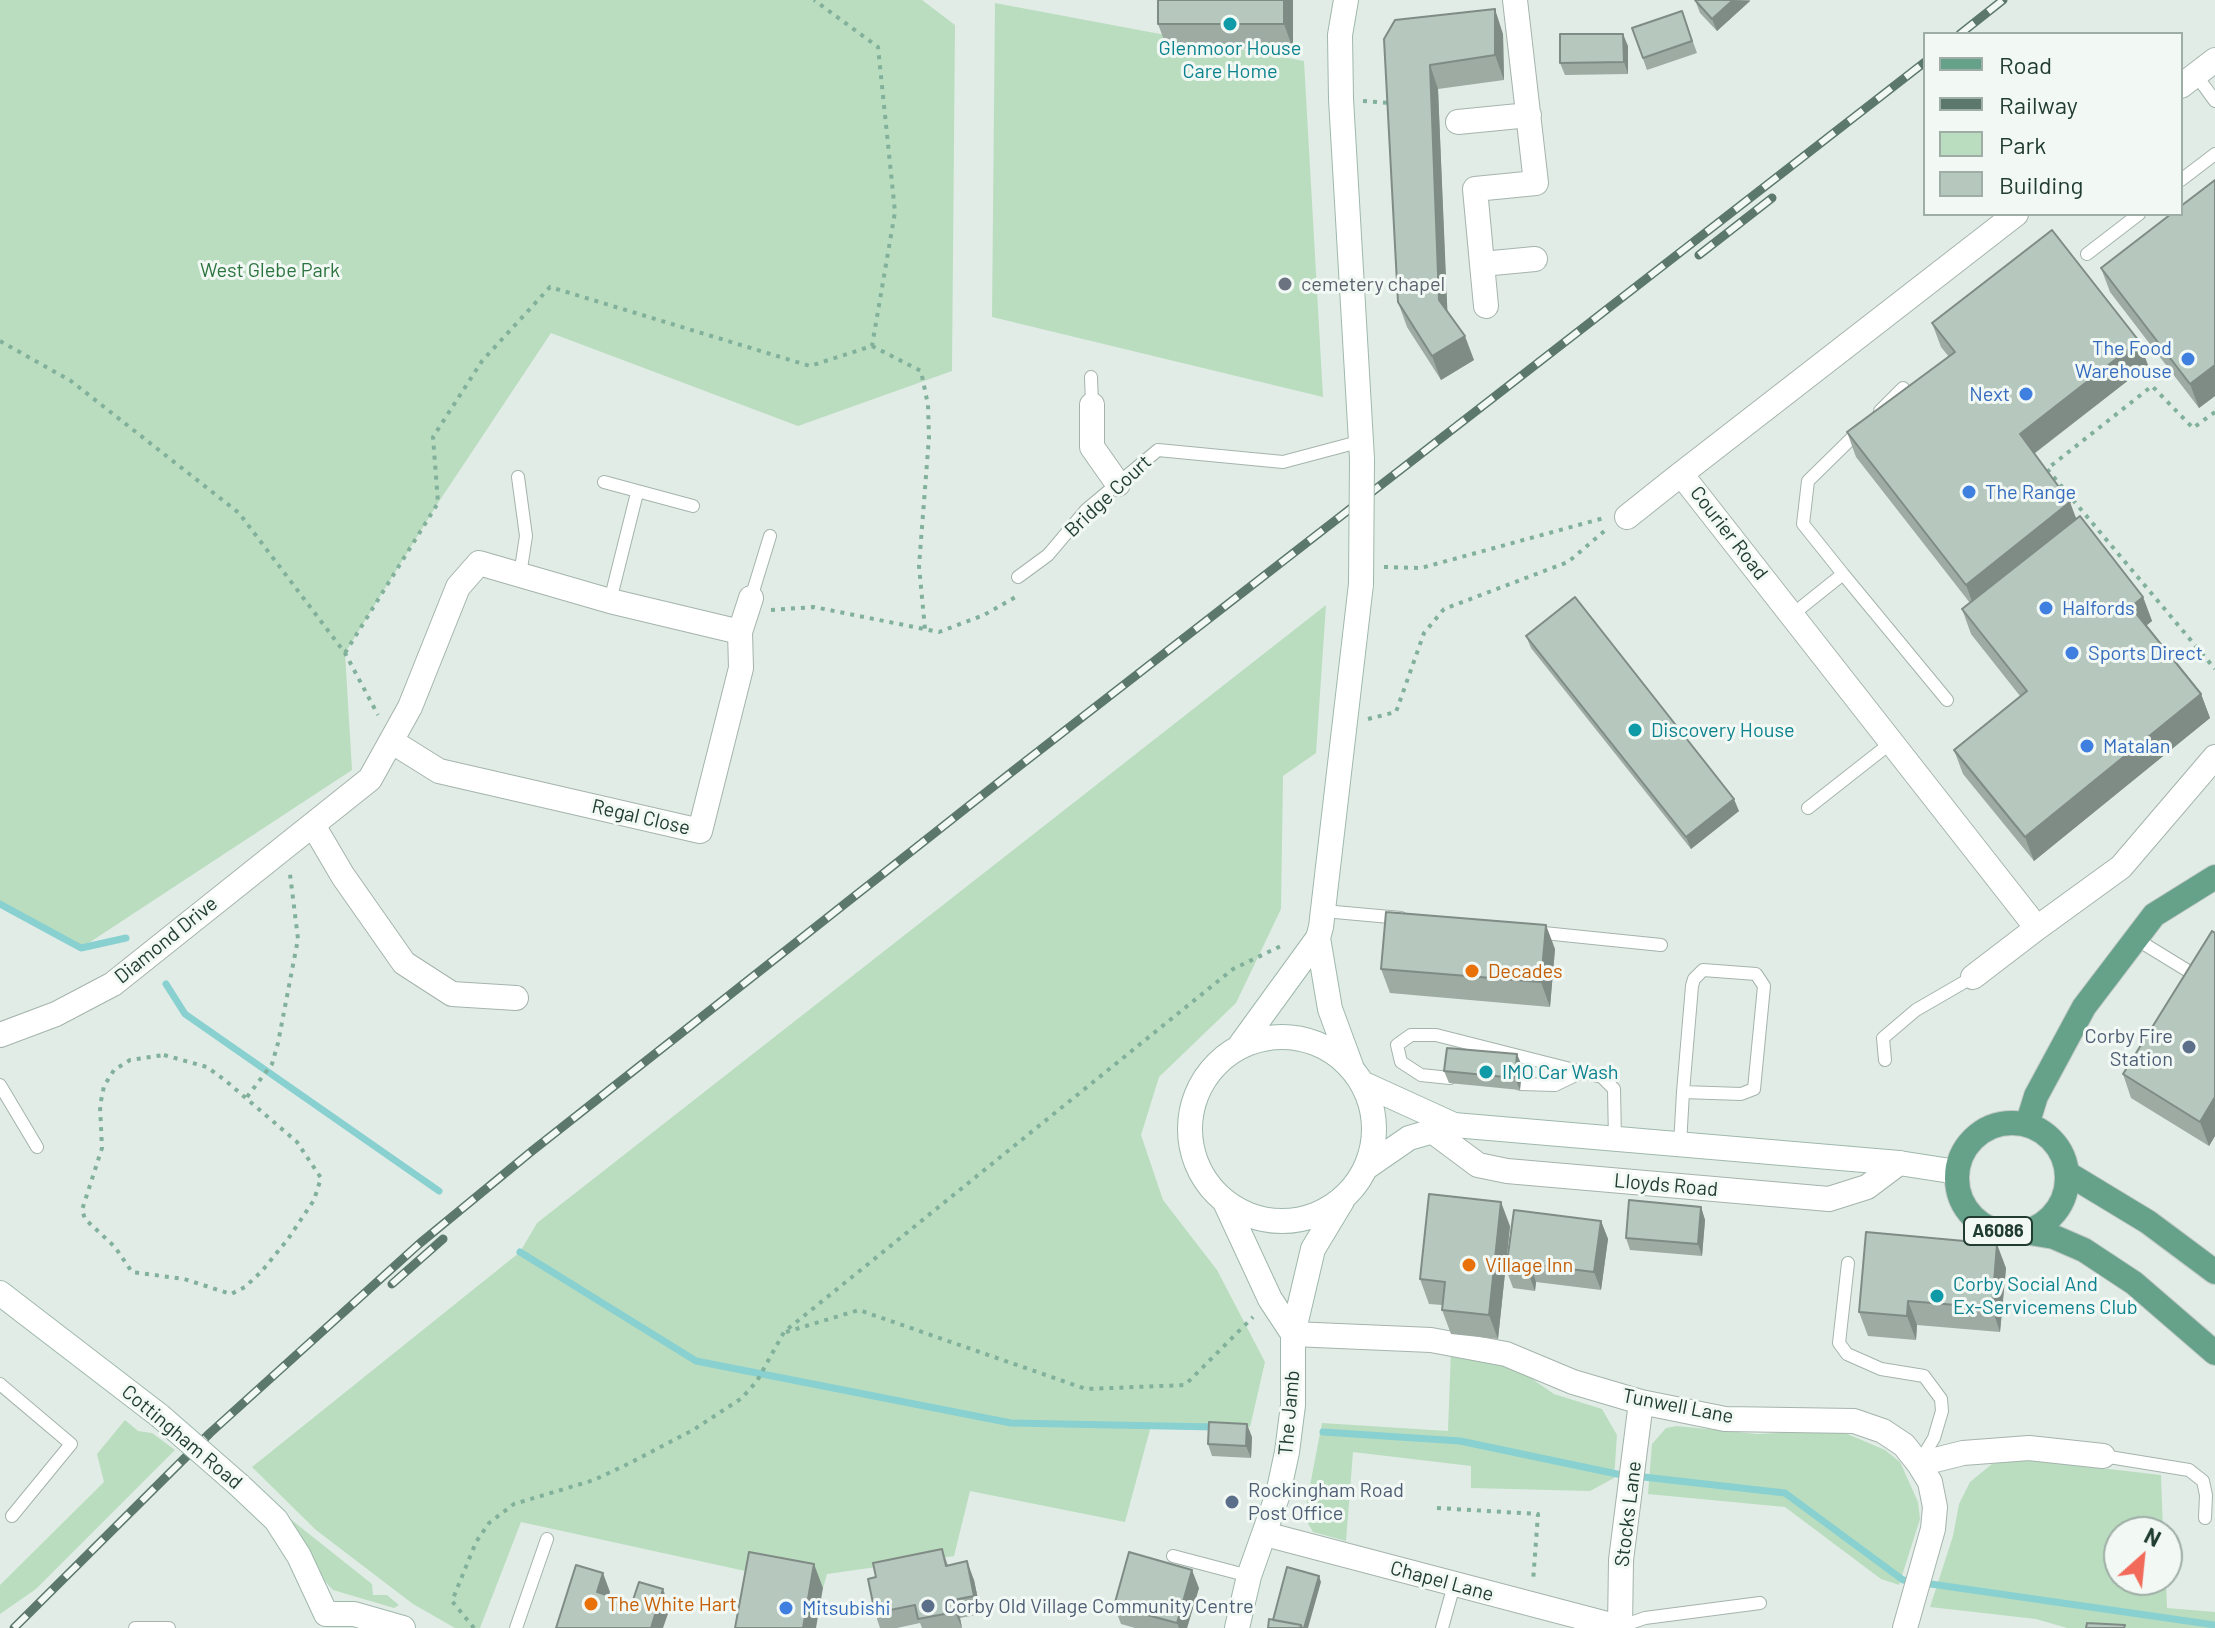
<!DOCTYPE html>
<html>
<head>
<meta charset="utf-8">
<style>
  body { margin:0 }
  #map { position:relative; width:2215px; height:1628px; overflow:hidden; background:#e1ece6; font-family:Barlow,sans-serif }
  canvas { display:block }
  .legend { position:absolute; left:1923px; top:32px; width:260px; height:184px; box-sizing:border-box; background:#f2f8f4; border:2px solid #9eada6; margin:0; padding:10px 14px; list-style:none; font-size:24px; color:#213d32 }
  .legend li { display:flex; align-items:center; gap:16px; height:40px }
  .legend b { width:40px; border:2px solid #9eada6 }
  .north { position:absolute; left:2103px; top:1516px; width:80px; height:80px; box-sizing:border-box; background:#f2f8f4; border:2px solid #9eada6; border-radius:50%; rotate:27deg; font-size:22px; font-weight:700; line-height:32px; text-align:center; color:#213d32 }
  .north::after { content:''; display:block; margin:auto; width:28px; height:36px; background:#f26a59; clip-path:polygon(50% 0,100% 100%,50% 72%,0 100%) }
</style>
</head>
<body>
<div id="map">
<canvas width="2215" height="1628"></canvas>
<ul class="legend">
<li><b style="height:10px;background:#66a18a"></b>Road</li>
<li><b style="height:10px;background:#5c786d"></b>Railway</li>
<li><b style="height:22px;background:#baddbf"></b>Park</li>
<li><b style="height:22px;background:#b6c7be"></b>Building</li>
</ul>
<div class="north">N</div>
</div>
<script>
const g = document.querySelector('canvas').getContext('2d');
g.lineJoin = 'round';
function paint(path, color) {
  g.fillStyle = color;
  g.fill(path, 'evenodd');
}
function toPath(rows) {
  const path = new Path2D();
  for (const r of rows) {
    if (r.length === 3) {
      path.moveTo(r[0] + r[2], r[1]);
      path.arc(r[0], r[1], r[2], 0, 2 * Math.PI);
      continue;
    }
    path.moveTo(r[0], r[1]);
    for (let i = 2; i < r.length; i += 2) path.lineTo(r[i], r[i + 1]);
  }
  return path;
}
function strokePath(path, color, width, dash) {
  g.strokeStyle = color;
  g.lineWidth = width;
  g.lineCap = dash ? 'butt' : 'round';
  g.setLineDash(dash || []);
  g.stroke(path);
}
function label(font, color, halo, rows, align = 'center') {
  g.font = font + ' Barlow,sans-serif';
  g.lineWidth = 6;
  g.setLineDash([]);
  g.textBaseline = 'middle';
  g.strokeStyle = halo;
  g.fillStyle = color;
  for (const [text, x, y, turn = 0] of rows) {
    g.save();
    g.translate(x, y);
    g.rotate((+turn || 0) * Math.PI / 180);
    g.textAlign = isNaN(turn) ? turn : align;
    if (halo) g.strokeText(text, 0, 0);
    g.fillText(text, 0, 0);
    g.restore();
  }
}
paint(toPath([
  [0,0,922,0,955,25,952,371,798,426,551,333,438,503,345,653,352,770,81,948,0,904],
  [995,3,1304,61,1323,397,992,317],
  [1326,605,1316,753,1283,776,1281,909,1236,1003,1159,1077,1141,1135,1163,1200,1217,1270,1265,1362,1250,1427,1151,1426,1125,1522,970,1491,954,1556,827,1574,823,1588,521,1522,480,1628,455,1628,413,1604,316,1530,252,1467,520,1252,537,1223],
  [1451,1349,1503,1359,1554,1394,1602,1409,1617,1435,1614,1478,1590,1491,1471,1488,1471,1466,1353,1452,1346,1541,1313,1532,1304,1517,1322,1423,1448,1431],
  [125,1420,138,1431,152,1433,175,1450,36,1589,0,1614,0,1585,104,1482,97,1454],
  [1677,1426,1757,1434,1838,1430,1885,1450,1900,1462,1918,1502,1920,1519,1899,1585,1881,1579,1785,1507,1648,1494,1652,1444,1666,1428],
  [2022,1459,2161,1475,2163,1532,2119,1532,2119,1580,2166,1580,2167,1608,2215,1612,2215,1628,2067,1628,2036,1619,1930,1607,1953,1536,1959,1504,1970,1482,1992,1464],
  [289,1518,372,1584,373,1595,387,1595,399,1605,394,1608,333,1590,323,1579]
]), '#baddbf');
strokePath(toPath([
  [0,904,81,948,126,938],
  [166,984,185,1014,439,1191],
  [520,1252,696,1361,1011,1423,1216,1427],
  [1323,1432,1460,1441,1617,1474,1785,1493,1903,1580,2215,1625]
]), '#89d0d1', 7);
const lane = toPath([
  [2196,75,2215,101],
  [2181,180,2215,154],
  [2087,254,2139,214],
  [1091,377,1092,405],
  [1880,411,1903,388],
  [518,477,526,536,520,575],
  [604,482,693,506],
  [1843,574,1803,524,1808,481,1861,429],
  [1018,577,1048,555,1086,510,1158,450,1283,462,1362,441],
  [751,598,770,536],
  [610,601,637,493],
  [1793,614,1843,574,1947,700],
  [1808,808,1892,742],
  [1324,911,1401,918],
  [1534,932,1661,945],
  [2136,939,2198,977],
  [1885,1060,1883,1038,1916,1010,1973,977],
  [1450,1078,1421,1075,1401,1062,1397,1045,1411,1035,1436,1035,1602,1077,1614,1089,1615,1140],
  [1520,1084,1555,1085,1584,1071],
  [0,1085,37,1147],
  [1680,1145,1683,1092,1692,986,1694,979,1703,970,1756,974,1764,986,1754,1089,1741,1094,1683,1092],
  [1848,1263,1839,1343,1847,1354,1881,1369,1924,1376,1941,1399,1942,1411,1934,1438,1919,1463],
  [0,1384,71,1444,12,1516],
  [2103,1456,2189,1470,2203,1481,2206,1495,2205,1518],
  [1173,1556,1249,1576],
  [1619,1627,1645,1618,1760,1603],
  [135,1628,169,1628],
  [516,1628,547,1539],
  [1442,1628,1454,1585]
]);
const street = toPath([
  [1515,0,1536,183,1475,189,1482,264,1535,259],
  [2181,86,2215,60],
  [1458,122,1529,115],
  [2016,214,1681,474,2037,928,2121,867,2215,757],
  [1482,264,1486,306],
  [1092,405,1092,447,1118,484],
  [1627,517,1681,474],
  [391,741,439,771,700,831,741,668,740,632,751,598],
  [313,825,343,876,404,963,452,994,516,998],
  [1973,977,2037,928],
  [0,1035,56,1014,113,984,370,779,410,707,458,587,479,563,610,601,740,632],
  [1435,1133,1478,1165,1507,1171,1829,1199,1867,1187,1899,1163],
  [1293,1334,1431,1340,1506,1354,1573,1382,1641,1402,1725,1419,1854,1421,1883,1431,1904,1445,1919,1464,1963,1453,2029,1448,2103,1456],
  [1265,1534,1619,1627],
  [1620,1628,1621,1560,1641,1402],
  [1905,1628,1933,1529,1935,1507,1930,1482,1919,1464]
]);
const secondary = toPath([
  [1346,0,1340,35,1341,99,1362,459],
  [1318,938,1330,1009,1351,1066],
  [1282,1129,92],
  [1241,1044,1318,938,1321,927,1361,584],
  [1364,1084,1454,1125,1899,1163,1957,1172],
  [1367,1167,1409,1138,1454,1125],
  [1225,1202,1270,1299,1293,1334],
  [0,1293,160,1416],
  [239,1485,276,1520,299,1556,326,1614],
  [326,1614,354,1614,403,1628],
  [1237,1628,1249,1576,1278,1494,1287,1452,1293,1405,1293,1334,1313,1249,1342,1201]
]);
const primary = toPath([
  [2012,1178,55],
  [2027,1125,2036,1096,2084,1007,2154,915,2215,877],
  [2067,1173,2148,1222,2215,1272],
  [2024,1232,2054,1237,2084,1250,2134,1283,2215,1353]
]);
strokePath(lane, '#a4b4ac', 14);
strokePath(street, '#a4b4ac', 26);
strokePath(secondary, '#9fb8ac', 26);
strokePath(primary, '#c1c9c6', 26);
strokePath(toPath([
  [1363,101,1390,103],
  [0,341,71,381,239,513,345,653,378,715],
  [872,346,921,371,928,405,929,437,919,566,925,629],
  [2215,412,2193,428,2152,386,2047,469,2215,669],
  [1384,567,1421,568,1604,518],
  [771,610,814,607,939,632,984,615,1019,595],
  [345,653,438,503,433,437,482,361,550,287,810,366,872,346,895,212,878,47,814,0],
  [1368,719,1396,712,1424,633,1444,609,1568,562,1608,528],
  [164,1055,207,1067,226,1081,297,1142,321,1178,314,1200,288,1239,262,1271,245,1287,231,1294,184,1279,132,1272,115,1247,85,1219,82,1210,102,1148,100,1106,104,1086,114,1070,130,1060,164,1055],
  [247,1097,272,1064,278,1043,298,939,290,874],
  [786,1332,859,1310,1086,1389,1185,1385,1253,1317],
  [1437,1508,1538,1514,1533,1582],
  [474,1628,452,1601,476,1542,489,1523,514,1504,594,1480,628,1464,693,1430,742,1398,757,1381,784,1332,1233,969,1283,945]
]), '#81b09b', 4, [4, 6]);
strokePath(lane, '#fff', 12);
strokePath(street, '#fff', 24);
strokePath(secondary, '#fff', 24);
strokePath(primary, '#66a18a', 24);
const rail = toPath([
  [1960,34,2003,0],
  [1699,255,1772,198],
  [392,1284,443,1239],
  [14,1628,210,1433,419,1244,532,1151,1013,771,1925,62]
]);
strokePath(rail, '#5c786d', 9);
strokePath(rail, '#f2f8f4', 6, [18]);
const secondaryBridge = toPath([
  [1361,584,1362,459],
  [160,1416,239,1485]
]);
strokePath(secondaryBridge, '#9fb8ac', 26, []);
strokePath(secondaryBridge, '#fff', 24);
paint(toPath([
  [1158,0,1293,0,1293,49,1167,48,1158,24],
  [1695,0,1750,0,1750,1,1717,31,1700,13],
  [1682,11,1697,53,1647,70,1632,28],
  [1503,34,1504,80,1438,89,1447,312,1474,360,1441,380,1407,327,1398,302,1384,39],
  [1628,46,1628,74,1565,75,1560,63],
  [2215,180,2215,396,2199,408,2110,292,2101,268],
  [1932,323,2148,365,2034,454,2077,519,2143,597,2152,621,2146,626,2201,694,2210,718,2034,861,1963,774,1954,750,2020,696,1971,634,1962,609,1970,603,1856,457,1847,432,1949,357,1941,347],
  [1526,636,1739,811,1691,849,1531,648],
  [2215,933,2215,1136,2209,1146,2131,1098,2123,1074],
  [1555,949,1550,1007,1390,993,1381,969],
  [1522,1066,1520,1090,1449,1083,1444,1071],
  [1701,1207,1705,1220,1702,1256,1630,1250,1626,1238],
  [1601,1221,1608,1239,1601,1290,1536,1282,1535,1291,1513,1288,1506,1269],
  [1510,1226,1498,1339,1451,1334,1442,1310,1442,1305,1429,1304,1420,1279],
  [2006,1268,2000,1332,1917,1325,1916,1340,1868,1336,1859,1312],
  [1252,1437,1251,1458,1212,1456,1208,1444],
  [942,1549,948,1565,974,1580,981,1614,960,1618,962,1628,922,1628,920,1623,897,1628,880,1628,875,1613,876,1577],
  [1199,1588,1187,1628,1135,1628,1121,1624,1114,1606]
]), '#9daba3');
paint(toPath([
  [1284,0,1293,0,1293,49,1284,24],
  [1733,0,1750,1,1717,31,1712,19],
  [1495,9,1503,34,1504,80,1495,55],
  [1623,34,1628,46,1628,74,1624,62],
  [1430,65,1438,89,1448,325,1439,300],
  [1465,336,1474,360,1441,380,1432,356],
  [2139,341,2148,365,2028,458,2020,434],
  [2215,365,2215,396,2199,408,2190,384],
  [2070,502,2079,526,1975,609,1966,585],
  [2143,597,2152,621,2139,631,2131,607],
  [2201,694,2210,718,2034,861,2025,837],
  [1734,799,1739,811,1691,849,1686,837],
  [1546,925,1555,949,1550,1007,1541,982],
  [1517,1054,1522,1066,1520,1090,1515,1078],
  [2215,1097,2215,1136,2209,1146,2200,1122],
  [1501,1202,1510,1226,1498,1339,1489,1315],
  [1701,1207,1705,1220,1702,1256,1698,1244],
  [1601,1221,1608,1239,1601,1290,1594,1272],
  [1997,1244,2006,1268,2000,1332,1992,1308],
  [1530,1264,1536,1282,1535,1291,1528,1272],
  [1908,1301,1917,1325,1916,1340,1907,1316],
  [1247,1424,1252,1437,1251,1458,1246,1446],
  [967,1561,974,1580,981,1614,974,1596],
  [814,1564,823,1588,816,1628,803,1628],
  [1192,1570,1199,1588,1187,1628,1179,1628,1177,1623],
  [603,1573,610,1592,604,1610,597,1592],
  [1319,1576,1321,1582,1308,1628,1304,1628],
  [663,1589,670,1608,663,1628,651,1628],
  [953,1600,960,1618,962,1628,955,1612]
]), '#7f8b85');
const building = toPath([
  [1158,0,1284,0,1284,24,1158,24,1158,0],
  [1695,0,1733,0,1712,19,1695,0],
  [1495,9,1495,55,1430,65,1439,300,1465,336,1432,356,1398,302,1384,39,1395,20,1495,9],
  [1682,11,1692,41,1643,58,1632,28,1682,11],
  [1560,34,1623,34,1624,62,1560,63,1560,34],
  [2215,180,2215,365,2190,384,2101,268,2171,214,2181,214,2181,206,2215,180],
  [2052,230,2139,341,2020,434,2070,502,1966,585,1847,432,1955,352,1932,323,2052,230],
  [2080,516,2143,597,2131,607,2201,694,2025,837,1954,750,2027,691,1962,609,2080,516],
  [1575,597,1734,799,1686,837,1526,636,1575,597],
  [1386,912,1546,925,1541,982,1381,969,1386,912],
  [2212,931,2215,933,2215,1097,2200,1122,2123,1074,2212,931],
  [1447,1048,1517,1054,1515,1078,1444,1071,1447,1048],
  [1429,1194,1501,1202,1489,1315,1442,1310,1445,1282,1420,1279,1429,1194],
  [1629,1200,1701,1207,1698,1244,1626,1238,1629,1200],
  [1514,1210,1601,1221,1594,1272,1530,1264,1528,1272,1506,1269,1514,1210],
  [1866,1232,1997,1244,1992,1308,1908,1301,1907,1316,1859,1312,1866,1232],
  [1209,1422,1247,1424,1246,1446,1208,1444,1209,1422],
  [942,1549,946,1566,967,1561,974,1596,953,1600,955,1612,918,1619,915,1605,875,1613,868,1579,876,1577,873,1563,942,1549],
  [749,1552,814,1564,803,1628,735,1628,749,1552],
  [1129,1552,1192,1570,1177,1623,1114,1606,1129,1552],
  [576,1565,603,1573,597,1592,632,1603,639,1582,663,1589,651,1628,556,1628,576,1565],
  [1287,1567,1319,1576,1304,1628,1302,1628,1301,1625,1273,1620,1287,1567],
  [1269,1619,1301,1625,1300,1628,1268,1628,1269,1619],
  [2087,1623,2125,1625,2124,1628,2086,1628,2087,1623]
]);
paint(building, '#b6c7be');
strokePath(building, '#7f8b85', 2);
for (const [x, y, r, color] of [
  [1230,24,8,"#0f9aa8"],
  [1285,284,8,"#6b7280"],
  [2188,359,8,"#3f7fe0"],
  [2026,394,8,"#3f7fe0"],
  [1969,492,8,"#3f7fe0"],
  [2046,608,8,"#3f7fe0"],
  [2072,653,8,"#3f7fe0"],
  [1635,730,8,"#0f9aa8"],
  [2087,746,8,"#3f7fe0"],
  [1472,971,8,"#e8710a"],
  [2189,1047,8,"#5c6f8a"],
  [1486,1072,8,"#0f9aa8"],
  [1469,1265,8,"#e8710a"],
  [1937,1296,8,"#0f9aa8"],
  [1232,1502,8,"#5c6f8a"],
  [591,1604,8,"#e8710a"],
  [928,1606,8,"#5c6f8a"],
  [786,1608,8,"#3f7fe0"]
]) {
  const dot = new Path2D();
  dot.arc(x, y, r, 0, 2 * Math.PI);
  g.fillStyle = color;
  g.fill(dot);
  strokePath(dot, '#f2f8f4', 3);
}
for (const [x, y, w] of [
  [1998,1231,68]
]) {
  const box = new Path2D();
  box.roundRect(x - w / 2, y - 14, w, 28, 6);
  g.fillStyle = '#f2f8f4';
  g.fill(box);
  strokePath(box, '#213d32', 2);
}
label('bold 18px', '#213d32', null, [
  ["A6086",1998,1231]
]);
label('20px', '#0d838f', '#f2f8f4', [
  ["Glenmoor House",1230,48,"center"],
  ["Care Home",1230,71,"center"],
  ["Discovery House",1651,730],
  ["IMO Car Wash",1502,1072],
  ["Corby Social And",1953,1284],
  ["Ex-Servicemens Club",1953,1307]
], 'left');
label('20px', '#2b743e', '#f2f8f4', [
  ["West Glebe Park",270,270]
]);
label('20px', '#5b616d', '#f2f8f4', [
  ["cemetery chapel",1301,284]
], 'left');
label('20px', '#366cbe', '#f2f8f4', [
  ["The Food",2172,348,"right"],
  ["Warehouse",2172,371,"right"],
  ["Next",2010,394,"right"],
  ["The Range",1985,492],
  ["Halfords",2062,608],
  ["Sports Direct",2088,653],
  ["Matalan",2103,746],
  ["Mitsubishi",802,1608]
], 'left');
label('20px', '#213d32', '#f2f8f4', [
  ["Bridge Court",1108,496,-43],
  ["Courier Road",1729,533,52],
  ["Regal Close",641,817,13],
  ["Diamond Drive",166,940,-39],
  ["Lloyds Road",1666,1185,5],
  ["Tunwell Lane",1678,1406,11],
  ["The Jamb",1289,1413,-85],
  ["Cottingham Road",182,1437,40],
  ["Stocks Lane",1628,1514,-83],
  ["Chapel Lane",1442,1581,15]
]);
label('20px', '#c56008', '#f2f8f4', [
  ["Decades",1488,971],
  ["Village Inn",1485,1265],
  ["The White Hart",607,1604]
], 'left');
label('20px', '#4e5e75', '#f2f8f4', [
  ["Corby Fire",2173,1036,"right"],
  ["Station",2173,1059,"right"],
  ["Rockingham Road",1248,1490],
  ["Post Office",1248,1513],
  ["Corby Old Village Community Centre",944,1606]
], 'left');
</script>
</body>
</html>
